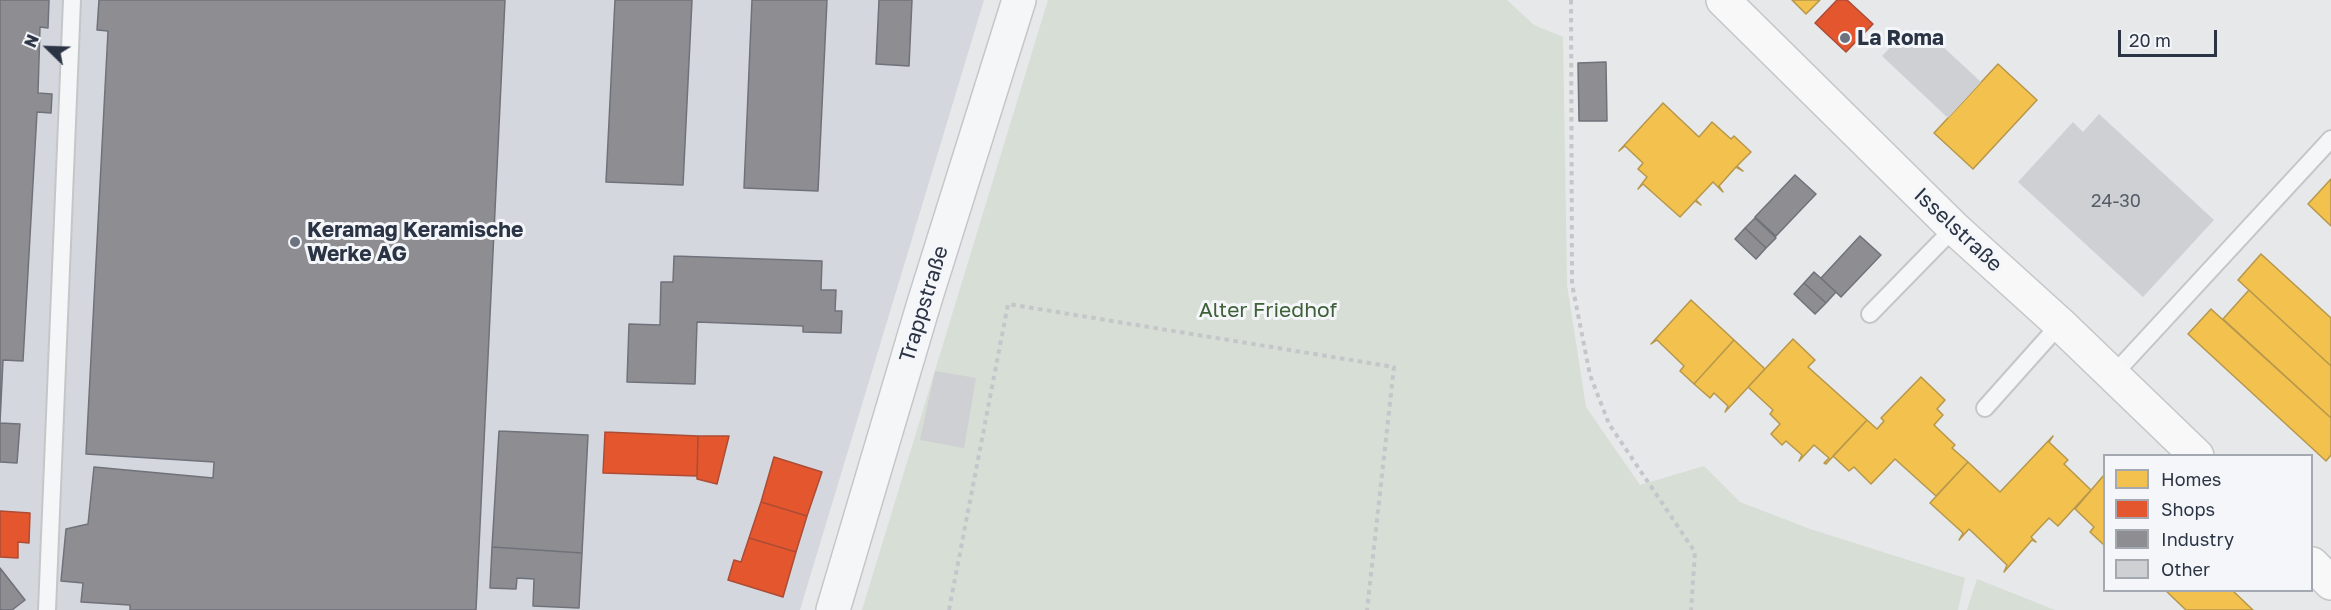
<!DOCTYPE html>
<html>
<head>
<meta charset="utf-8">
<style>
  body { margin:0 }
  #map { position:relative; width:2331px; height:610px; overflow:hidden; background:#e6e8ea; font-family:"Golos Text",sans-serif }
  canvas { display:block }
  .legend { position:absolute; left:2103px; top:454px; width:210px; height:138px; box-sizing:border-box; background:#f4f6f9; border:2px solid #a4a8b1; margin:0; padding:8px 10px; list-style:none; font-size:18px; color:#2b3445 }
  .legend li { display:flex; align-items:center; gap:12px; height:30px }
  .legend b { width:30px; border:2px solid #a4a8b1 }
  .north { position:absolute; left:18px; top:18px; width:60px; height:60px; -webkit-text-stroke:4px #f4f6f9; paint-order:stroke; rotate:293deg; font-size:16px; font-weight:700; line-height:24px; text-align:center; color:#2b3445 }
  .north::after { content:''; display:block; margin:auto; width:21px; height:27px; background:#2b3445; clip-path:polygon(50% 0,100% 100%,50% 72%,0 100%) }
  .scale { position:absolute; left:2118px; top:30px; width:99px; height:27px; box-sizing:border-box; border:3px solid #2b3445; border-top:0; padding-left:8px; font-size:18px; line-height:21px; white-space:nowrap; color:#2b3445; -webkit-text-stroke:4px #f4f6f9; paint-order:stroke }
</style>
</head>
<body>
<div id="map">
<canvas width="2331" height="610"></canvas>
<ul class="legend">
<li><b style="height:16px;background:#f2c14e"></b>Homes</li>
<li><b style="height:16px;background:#e4572e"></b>Shops</li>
<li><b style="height:16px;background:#8d8d92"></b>Industry</li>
<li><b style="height:16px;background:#ced0d3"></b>Other</li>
</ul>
<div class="north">N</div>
<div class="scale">20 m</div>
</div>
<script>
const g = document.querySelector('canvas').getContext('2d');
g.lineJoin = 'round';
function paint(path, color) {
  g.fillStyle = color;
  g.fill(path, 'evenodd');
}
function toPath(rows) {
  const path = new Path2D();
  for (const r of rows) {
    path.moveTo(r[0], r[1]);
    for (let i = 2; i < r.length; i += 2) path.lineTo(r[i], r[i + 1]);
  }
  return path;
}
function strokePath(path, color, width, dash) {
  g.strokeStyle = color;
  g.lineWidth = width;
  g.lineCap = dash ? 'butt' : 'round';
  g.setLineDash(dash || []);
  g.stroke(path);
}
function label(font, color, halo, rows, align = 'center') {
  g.font = font + ' "Golos Text",sans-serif';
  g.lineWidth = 6;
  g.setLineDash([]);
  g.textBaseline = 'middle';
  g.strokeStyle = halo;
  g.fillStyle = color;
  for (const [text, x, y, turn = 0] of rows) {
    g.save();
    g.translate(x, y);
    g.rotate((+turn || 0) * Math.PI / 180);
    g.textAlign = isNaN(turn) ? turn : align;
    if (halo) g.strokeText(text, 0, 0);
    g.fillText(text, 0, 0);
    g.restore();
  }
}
paint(toPath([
  [0,0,984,0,800,610,0,610]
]), '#d4d7dd');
paint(toPath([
  [1048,0,1507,0,1534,25,1563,37,1567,285,1586,407,1640,485,1704,466,1740,502,1810,529,1965,578,1958,610,862,610],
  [1977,579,2055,610,1967,610]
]), '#d6ded6');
const homes = toPath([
  [1792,0,1820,0,1806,14,1792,0],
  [1998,64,2037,100,1973,169,1934,133,1998,64],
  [1663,103,1699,137,1712,122,1731,139,1734,136,1751,152,1737,166,1743,171,1736,167,1719,186,1723,192,1713,182,1696,200,1701,205,1695,201,1680,217,1643,184,1638,189,1647,177,1638,169,1643,163,1625,146,1619,151,1663,103],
  [2331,179,2331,226,2308,204,2331,179],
  [2261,254,2331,318,2331,366,2238,280,2261,254],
  [2249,290,2331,366,2331,418,2223,319,2249,290],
  [1691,300,1734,340,1694,384,1680,371,1684,366,1657,340,1651,344,1691,300],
  [2211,309,2331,418,2331,455,2326,461,2188,334,2211,309],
  [1793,339,1815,360,1808,367,1867,420,1826,464,1824,463,1829,458,1814,445,1799,461,1802,455,1786,441,1782,445,1771,434,1780,424,1770,414,1773,410,1748,387,1793,339],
  [1734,340,1765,369,1725,412,1728,406,1714,393,1710,398,1694,384,1734,340],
  [1921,377,1945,400,1937,409,1943,415,1934,425,1955,445,1952,448,1968,462,1936,496,1895,459,1871,484,1854,467,1849,471,1833,456,1867,420,1877,429,1884,421,1881,418,1921,377],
  [2053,436,2049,442,2068,460,2064,464,2091,490,2058,526,2049,518,2031,537,2036,542,2032,540,2004,572,2007,565,1969,529,1959,540,1963,533,1930,503,1968,462,2000,492,2053,436],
  [2104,475,2104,545,2090,532,2094,527,2075,509,2104,475],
  [2165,590,2232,590,2253,610,2186,610,2165,590]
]);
paint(homes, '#f2c14e');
strokePath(homes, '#b6974b', 1.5);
const shops = toPath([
  [1837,0,1847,0,1873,24,1846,52,1815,23,1837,0],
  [605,432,698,436,697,476,603,473,605,432],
  [698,436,729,436,717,484,697,479,698,436],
  [774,457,822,472,807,516,761,502,774,457],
  [761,502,807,516,796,552,749,538,761,502],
  [0,511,30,513,29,543,18,542,18,558,0,557,0,511],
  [749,538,796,552,783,597,728,580,734,560,741,562,749,538]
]);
paint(shops, '#e4572e');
strokePath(shops, '#ac4c35', 1.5);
const industry = toPath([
  [0,0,49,0,48,28,40,27,38,93,52,94,51,113,37,112,23,361,3,360,0,423,20,424,17,463,0,462,0,0],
  [99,0,505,0,476,610,130,610,130,605,81,602,83,583,61,581,66,529,88,524,94,467,213,478,214,462,86,454,108,31,97,30,99,0],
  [615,0,692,0,683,185,606,182,615,0],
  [752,0,827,0,818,191,744,188,752,0],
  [879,0,912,0,909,66,876,64,879,0],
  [1606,62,1607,121,1579,121,1578,63,1606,62],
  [1795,175,1816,194,1776,236,1755,217,1795,175],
  [1755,218,1776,238,1766,248,1745,228,1755,218],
  [1745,228,1766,248,1756,259,1735,239,1745,228],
  [1860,236,1881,255,1841,297,1821,278,1860,236],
  [674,256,822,261,821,290,836,290,835,311,842,311,841,333,803,332,803,326,697,322,695,384,627,382,629,324,660,325,661,282,673,282,674,256],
  [1814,272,1836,292,1826,303,1804,283,1814,272],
  [1804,283,1826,303,1815,314,1794,294,1804,283],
  [499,431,588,435,582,553,492,547,499,431],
  [492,547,582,553,579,608,533,606,534,579,517,578,516,589,490,588,492,547],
  [0,568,25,600,12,610,0,610,0,568]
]);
paint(industry, '#8d8d92');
strokePath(industry, '#70727b', 1.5);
paint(toPath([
  [1925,30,1981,82,1948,118,1882,56,1905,32,1915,41],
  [2099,114,2214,220,2143,297,2018,182,2073,122,2083,132],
  [935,371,976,378,964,448,920,440]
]), '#ced0d3');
const service = toPath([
  [1870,314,1954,228],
  [2113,375,2331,139],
  [1985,408,2060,324],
  [47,610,72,0]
]);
const minor = toPath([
  [833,610,924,303,1019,0]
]);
const secondary = toPath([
  [1723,0,1954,228,2060,324,2197,456],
  [2312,564,2331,583]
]);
strokePath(service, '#c4c6c8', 20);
strokePath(minor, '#c4c6c8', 36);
strokePath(secondary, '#c4c6c8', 36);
strokePath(toPath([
  [1571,0,1572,284,1590,375,1609,424,1695,552,1691,610],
  [949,610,1008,304,1394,367,1367,610]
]), '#c5c6ca', 4, [4.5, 4.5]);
strokePath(service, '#f5f6f7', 16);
strokePath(minor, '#f5f6f7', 33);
strokePath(secondary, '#f8f8f8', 33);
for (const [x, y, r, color] of [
  [1845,38,6,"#6c737f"],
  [295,242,6,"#6c737f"]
]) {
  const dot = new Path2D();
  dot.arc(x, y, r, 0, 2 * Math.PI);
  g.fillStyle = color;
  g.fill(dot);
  strokePath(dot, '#f4f6f9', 2);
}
label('18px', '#545c69', null, [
  ["24-30",2116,201]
]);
label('bold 21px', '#2b3445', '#f4f6f9', [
  ["La Roma",1857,38],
  ["Keramag Keramische",307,230],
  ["Werke AG",307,254]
], 'left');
label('21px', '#2b3445', '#f4f6f9', [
  ["Isselstraße",1958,230,43],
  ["Trappstraße",924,304,-73]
]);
label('21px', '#3f6138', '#f4f6f9', [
  ["Alter Friedhof",1268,310]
]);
</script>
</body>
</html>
